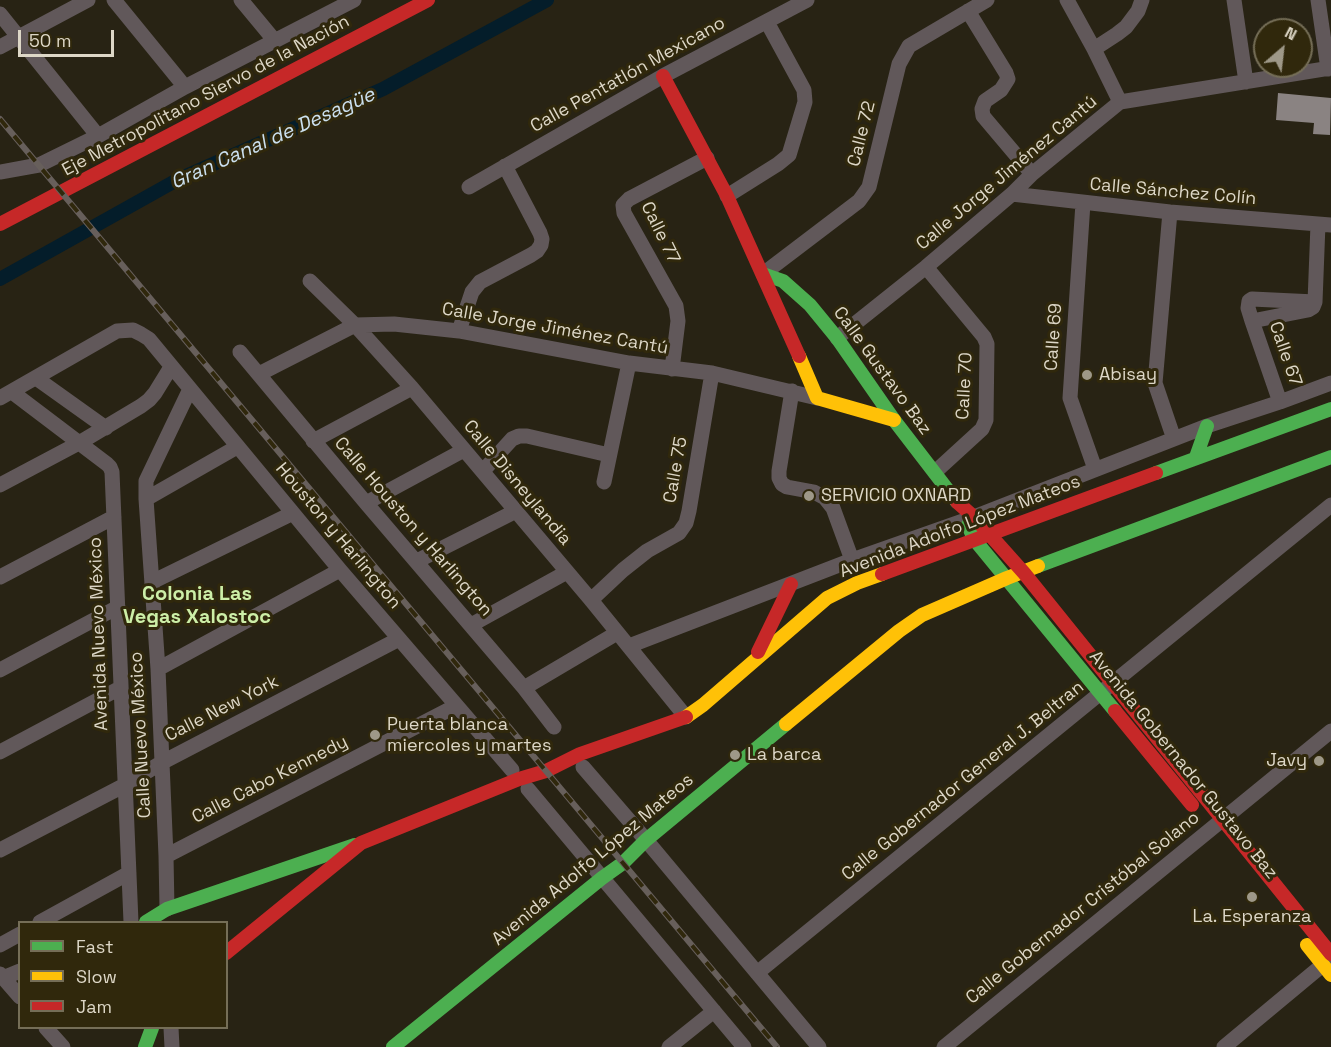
<!DOCTYPE html>
<html>
<head>
<meta charset="utf-8">
<style>
  body { margin:0 }
  #map { position:relative; width:1331px; height:1047px; overflow:hidden; background:#282314; font-family:"Space Grotesk",sans-serif }
  canvas { display:block }
  .legend { position:absolute; left:18px; top:921px; width:210px; height:108px; box-sizing:border-box; background:#30280c; border:2px solid #756e57; margin:0; padding:8px 10px; list-style:none; font-size:18px; color:#ddd7c7 }
  .legend li { display:flex; align-items:center; gap:12px; height:30px }
  .legend b { width:30px; border:2px solid #756e57 }
  .north { position:absolute; left:1253px; top:18px; width:60px; height:60px; box-sizing:border-box; background:#30280c; border:2px solid #756e57; border-radius:50%; rotate:28deg; font-size:16px; font-weight:700; line-height:24px; text-align:center; color:#ddd7c7 }
  .north::after { content:''; display:block; margin:auto; width:21px; height:27px; background:#9e9888; clip-path:polygon(50% 0,100% 100%,50% 72%,0 100%) }
  .scale { position:absolute; left:18px; top:30px; width:96px; height:27px; box-sizing:border-box; border:3px solid #ddd7c7; border-top:0; padding-left:8px; font-size:18px; line-height:21px; white-space:nowrap; color:#ddd7c7; -webkit-text-stroke:4px #30280c; paint-order:stroke }
</style>
</head>
<body>
<div id="map">
<canvas width="1331" height="1047"></canvas>
<ul class="legend">
<li><b style="height:8px;background:#4caf50"></b>Fast</li>
<li><b style="height:8px;background:#ffc107"></b>Slow</li>
<li><b style="height:8px;background:#c62828"></b>Jam</li>
</ul>
<div class="north">N</div>
<div class="scale">50 m</div>
</div>
<script>
const g = document.querySelector('canvas').getContext('2d');
g.lineJoin = 'round';
function toPath(rows) {
  const path = new Path2D();
  for (const r of rows) {
    path.moveTo(r[0], r[1]);
    for (let i = 2; i < r.length; i += 2) path.lineTo(r[i], r[i + 1]);
  }
  return path;
}
function strokePath(path, color, width, dash) {
  g.strokeStyle = color;
  g.lineWidth = width;
  g.lineCap = dash ? 'butt' : 'round';
  g.setLineDash(dash || []);
  g.stroke(path);
}
function paint(path, color) {
  g.fillStyle = color;
  g.fill(path, 'evenodd');
}
function label(font, color, halo, rows, align = 'center') {
  g.font = font + ' "Space Grotesk",sans-serif';
  g.lineWidth = 6;
  g.setLineDash([]);
  g.textBaseline = 'middle';
  g.strokeStyle = halo;
  g.fillStyle = color;
  for (const [text, x, y, turn = 0] of rows) {
    g.save();
    g.translate(x, y);
    g.rotate((+turn || 0) * Math.PI / 180);
    g.textAlign = isNaN(turn) ? turn : align;
    if (halo) g.strokeText(text, 0, 0);
    g.fillText(text, 0, 0);
    g.restore();
  }
}
strokePath(toPath([
  [0,279,177,180,383,89,547,0]
]), '#041d2a', 14);
paint(toPath([
  [1278,93,1331,98,1330,135,1313,134,1314,123,1276,120]
]), '#8a8382');
strokePath(toPath([
  [114,0,185,87],
  [241,0,275,41],
  [1067,0,1094,49,1120,102],
  [1234,0,1246,82],
  [1318,0,1328,69],
  [968,11,1006,73,1008,79,1001,90,985,101,982,109,983,116,1032,174],
  [0,14,98,136],
  [0,47,88,0],
  [1094,49,1117,34,1126,27,1138,11,1142,0],
  [0,172,39,165,98,136,185,87,354,0],
  [469,187,663,76,807,0],
  [1012,194,1170,212,1331,225],
  [727,196,778,164,789,155,805,102,804,90,767,22],
  [1083,203,1070,398,1095,469],
  [1170,212,1155,383,1174,439],
  [926,267,984,337,987,344,986,420,982,429,935,472],
  [763,274,859,201,869,187,899,64,909,46,987,0],
  [310,281,355,325,412,388,591,600,686,717],
  [1252,321,1248,308,1249,301,1252,299,1315,302],
  [459,331,472,292,480,282,531,255,537,251,541,245,542,239,540,233,505,166],
  [837,338,926,267,1012,194,1032,174,1120,102,1331,68],
  [240,352,366,503,524,688,554,727],
  [672,369,678,321,676,306,624,213,623,205,629,199,707,158],
  [259,374,355,325,394,324,459,331,629,363,712,373,817,398],
  [36,378,106,428],
  [792,391,779,471,779,478,782,484,787,487,814,492,825,498,833,508,852,560],
  [12,392,107,464,110,467,112,472,131,922],
  [0,398,117,331,133,330,141,334,149,339,340,570,512,770],
  [1280,402,1252,321,1308,310,1313,307,1315,302,1318,224],
  [313,441,412,388],
  [483,471,512,439,519,436,527,436,609,455],
  [604,482,629,363],
  [0,485,79,443,141,406,149,400,155,393,171,367],
  [146,499,237,447],
  [366,503,464,450],
  [417,561,516,511],
  [0,577,114,517],
  [152,582,293,513],
  [591,600,623,570,647,551,679,533,686,523,689,511,712,373],
  [471,625,567,572],
  [629,646,852,560,974,517,1207,426,1280,402,1331,383],
  [158,669,340,570],
  [0,670,118,607],
  [524,688,617,633],
  [0,752,120,688],
  [583,767,646,840,819,1047],
  [528,789,744,1047],
  [0,850,125,785,161,763,399,639],
  [166,856,456,706],
  [167,909,166,856,158,669,146,499,146,481,190,389],
  [40,922,129,873],
  [0,945,20,934],
  [757,973,1331,505],
  [0,974,20,997],
  [3,978,20,971],
  [46,1028,63,1047],
  [171,1028,172,1047],
  [669,1047,714,1011],
  [944,1047,1331,731],
  [1224,1047,1331,958]
]), '#61585a', 15);
strokePath(toPath([
  [763,274,783,281,810,305,837,338,894,420,957,502],
  [1196,457,1207,426],
  [1156,473,1331,409],
  [968,525,974,539,1115,711],
  [1038,566,1331,457],
  [146,922,167,909,355,845],
  [145,1047,152,1028],
  [393,1047,602,878,623,863,646,840,786,724]
]), '#4caf50', 14);
strokePath(toPath([
  [799,356,817,398,894,420],
  [686,717,703,705,827,598,857,583,882,574],
  [786,724,899,631,922,615,1007,578,1038,566],
  [1307,945,1331,975]
]), '#ffc107', 14);
strokePath(toPath([
  [663,76,727,196,799,356],
  [0,224,428,0],
  [957,502,974,517,1024,573,1331,954],
  [882,574,1156,473],
  [758,652,791,584],
  [1115,711,1192,805],
  [226,953,361,843,519,779,546,771,580,754,686,717]
]), '#c62828', 14);
const rail = toPath([
  [0,119,777,1047]
]);
strokePath(rail, '#675f5b', 6);
strokePath(rail, '#30280c', 4, [11]);
for (const [x, y, r, color] of [
  [1087,375,6,"#9e9888"],
  [809,496,6,"#9e9888"],
  [375,735,6,"#9e9888"],
  [735,755,6,"#9e9888"],
  [1319,761,6,"#9e9888"],
  [1252,897,6,"#9e9888"]
]) {
  const dot = new Path2D();
  dot.arc(x, y, r, 0, 2 * Math.PI);
  g.fillStyle = color;
  g.fill(dot);
  strokePath(dot, '#30280c', 2);
}
label('18px', '#ddd7c7', '#30280c', [
  ["Calle Pentatlón Mexicano",628,75,-29],
  ["Eje Metropolitano Siervo de la Nación",206,96,-28],
  ["Calle 72",862,134,-76],
  ["Calle Jorge Jiménez Cantú",1007,173,-40],
  ["Calle Sánchez Colín",1173,192,5],
  ["Calle 77",660,233,64],
  ["Calle Jorge Jiménez Cantú",555,329,10],
  ["Calle 69",1054,337,-86],
  ["Calle 67",1285,354,71],
  ["Calle Gustavo Baz",882,371,54],
  ["Calle 70",965,386,-87],
  ["Calle 75",676,470,-80],
  ["Calle Disneylandia",517,483,50],
  ["Calle Houston y Harlington",413,527,49],
  ["Avenida Adolfo López Mateos",960,527,-21],
  ["Houston y Harlington",338,536,50],
  ["Avenida Nuevo México",99,634,-92],
  ["Calle New York",222,709,-27],
  ["Calle Nuevo México",141,735,-93],
  ["Avenida Gobernador Gustavo Baz",1183,765,51],
  ["Calle Cabo Kennedy",270,780,-27],
  ["Calle Gobernador General J. Beltran",963,781,-39],
  ["Avenida Adolfo López Mateos",593,860,-40],
  ["Calle Gobernador Cristóbal Solano",1083,908,-39]
]);
label('18px', '#ddd7c7', '#30280c', [
  ["Abisay",1099,375],
  ["SERVICIO OXNARD",821,496],
  ["Puerta blanca",387,725],
  ["miercoles y martes",387,746],
  ["La barca",747,755],
  ["Javy",1307,761,"right"],
  ["La. Esperanza",1252,917,"center"]
], 'left');
label('italic 20px', '#cce1f0', '#30280c', [
  ["Gran Canal de Desagüe",273,139,-24]
]);
label('bold 20px', '#cdefa8', '#30280c', [
  ["Colonia Las",197,595],
  ["Vegas Xalostoc",197,618]
]);
</script>
</body>
</html>
